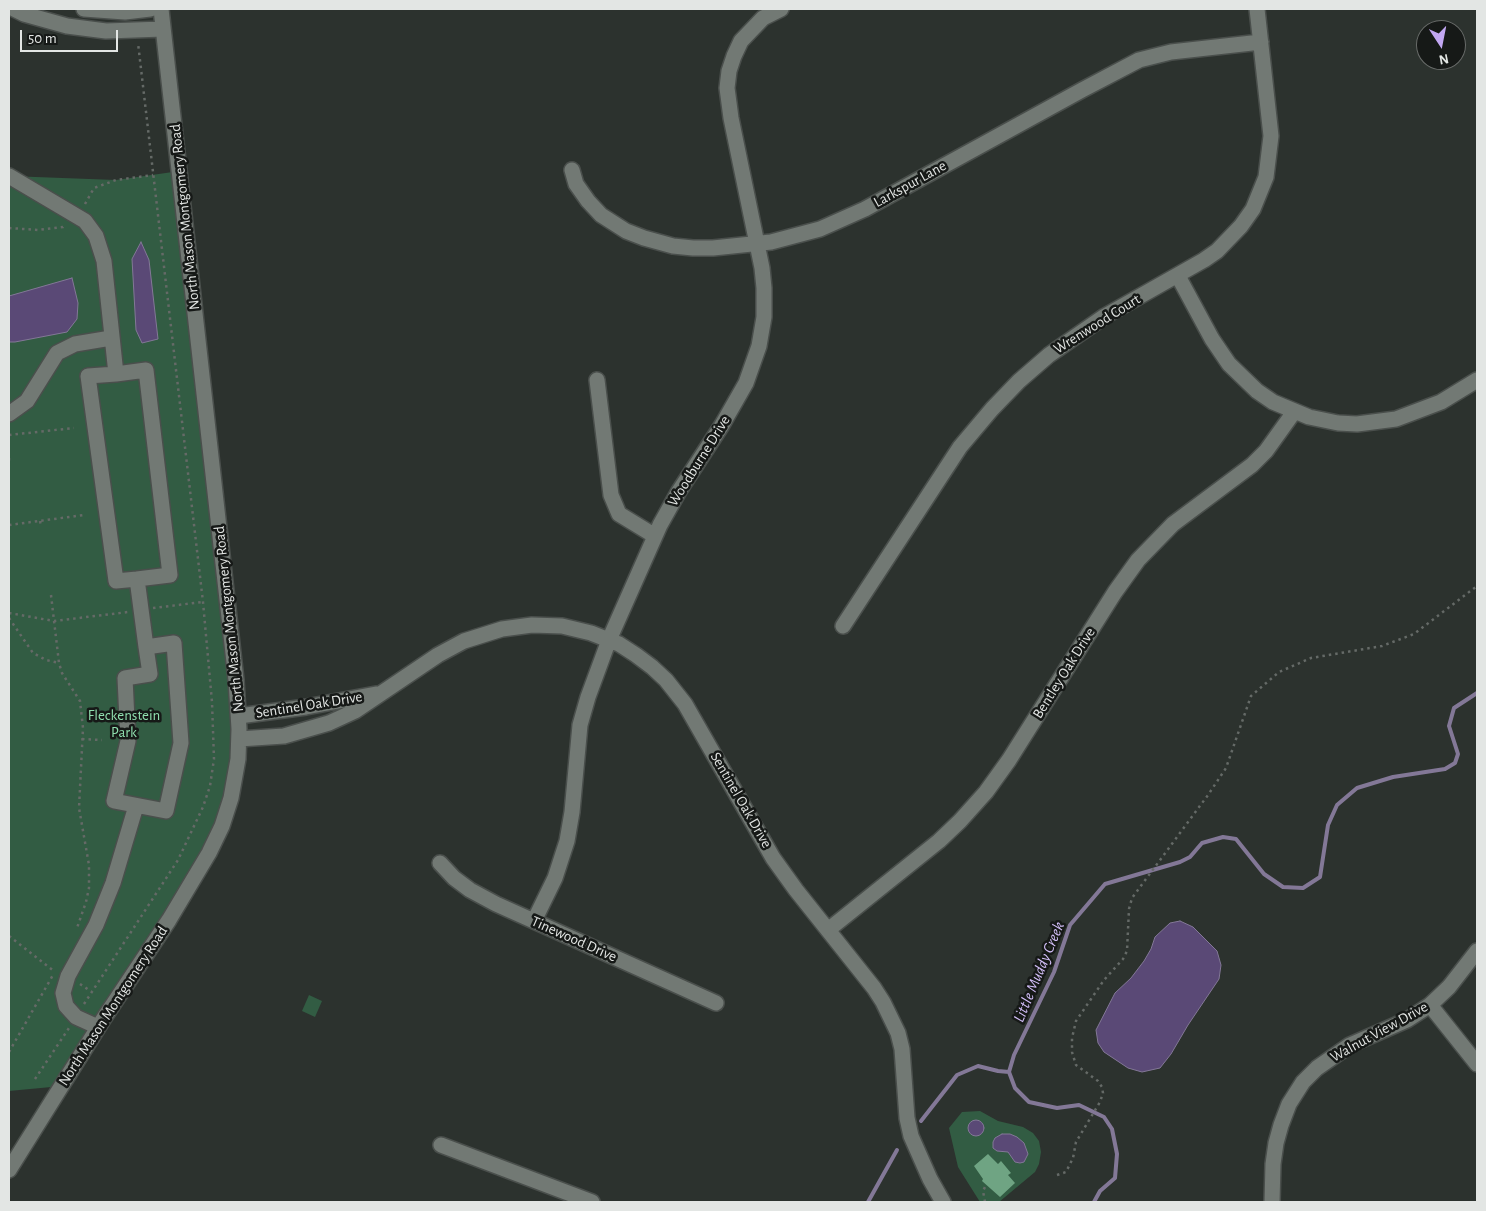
<!DOCTYPE html>
<html>
<head>
<meta charset="utf-8">
<style>
  body { margin:0 }
  #map { position:relative; width:1486px; height:1211px; overflow:hidden; background:#2c322e; font-family:"Alegreya Sans",sans-serif }
  canvas { display:block }
  .frame { position:absolute; inset:0; border:10px solid #e3e6e4; pointer-events:none }
  .north { position:absolute; left:1416px; top:20px; width:50px; height:50px; box-sizing:border-box; background:#161917; border:1px solid #686b69; border-radius:50%; rotate:169deg; font-size:14px; font-weight:700; line-height:20px; text-align:center; color:#e3e6e4 }
  .north::after { content:''; display:block; margin:auto; width:18px; height:22px; background:#c2a7f2; clip-path:polygon(50% 0,100% 100%,50% 72%,0 100%) }
  .scale { position:absolute; left:20px; top:30px; width:98px; height:22px; box-sizing:border-box; border:2px solid #e3e6e4; border-top:0; padding-left:6px; font-size:15px; line-height:18px; white-space:nowrap; color:#e3e6e4; -webkit-text-stroke:4px #161917; paint-order:stroke }
</style>
</head>
<body>
<div id="map">
<canvas width="1486" height="1211"></canvas>
<div class="frame"></div>
<div class="north">N</div>
<div class="scale">50 m</div>
</div>
<script>
const g = document.querySelector('canvas').getContext('2d');
g.lineJoin = 'round';
function paint(path, color) {
  g.fillStyle = color;
  g.fill(path, 'evenodd');
}
function toPath(rows) {
  const path = new Path2D();
  for (const r of rows) {
    if (r.length === 3) {
      path.moveTo(r[0] + r[2], r[1]);
      path.arc(r[0], r[1], r[2], 0, 2 * Math.PI);
      continue;
    }
    path.moveTo(r[0], r[1]);
    for (let i = 2; i < r.length; i += 2) path.lineTo(r[i], r[i + 1]);
  }
  return path;
}
function strokePath(path, color, width, dash) {
  g.strokeStyle = color;
  g.lineWidth = width;
  g.lineCap = dash ? 'butt' : 'round';
  g.setLineDash(dash || []);
  g.stroke(path);
}
function label(font, color, halo, rows, align = 'center') {
  g.font = font + ' "Alegreya Sans",sans-serif';
  g.lineWidth = 5;
  g.setLineDash([]);
  g.textBaseline = 'middle';
  g.strokeStyle = halo;
  g.fillStyle = color;
  for (const [text, x, y, turn = 0] of rows) {
    g.save();
    g.translate(x, y);
    g.rotate((+turn || 0) * Math.PI / 180);
    g.textAlign = isNaN(turn) ? turn : align;
    if (halo) g.strokeText(text, 0, 0);
    g.fillText(text, 0, 0);
    g.restore();
  }
}
paint(toPath([
  [180,171,239,729,222,826,62,1086,9,1091,9,176,116,180],
  [309,995,322,1001,315,1017,302,1011],
  [980,1111,998,1121,1023,1127,1033,1133,1039,1141,1041,1152,1039,1164,1035,1172,999,1202,980,1202,958,1167,949,1128,962,1112]
]), '#325c43');
const water = toPath([
  [141,242,149,260,158,339,142,343,136,330,132,259,141,242],
  [72,278,78,303,77,319,67,332,15,342,9,342,9,296,72,278],
  [1180,921,1193,927,1217,951,1221,965,1219,979,1188,1025,1171,1054,1160,1068,1142,1072,1128,1068,1104,1052,1098,1043,1096,1030,1115,993,1131,978,1144,961,1151,949,1155,937,1170,923,1180,921],
  [976,1128,8],
  [1002,1134,1010,1134,1017,1137,1024,1143,1028,1154,1024,1162,1020,1163,1015,1162,1008,1152,997,1151,993,1148,993,1142,995,1138,1002,1134]
]);
paint(water, '#5a4976');
strokePath(water, '#837897', 1);
strokePath(toPath([
  [921,1121,957,1075,978,1066,998,1071,1009,1072],
  [868,1202,897,1150],
  [1094,1202,1100,1191,1115,1178,1117,1154,1112,1129,1104,1117,1079,1105,1057,1108,1029,1102,1015,1088,1009,1072,1014,1055,1054,972,1070,925,1105,884,1180,862,1190,857,1202,843,1223,837,1236,839,1264,874,1283,887,1303,888,1320,877,1328,825,1337,805,1357,788,1393,777,1445,769,1455,763,1458,754,1449,726,1454,708,1477,693]
]), '#837897', 4);
paint(toPath([
  [988,1154,998,1164,1001,1161,1011,1173,1008,1175,1015,1183,1000,1197,982,1181,983,1179,974,1166]
]), '#6fa483');
const minor = toPath([
  [14,9,24,14,67,26,106,31,163,29],
  [84,9,125,12,150,9],
  [572,170,576,184,588,201,601,215,626,231,644,238,673,246,693,248,713,248,771,242,820,229,865,209,1082,90,1139,60,1171,52,1261,42],
  [9,176,85,221,96,236,104,261,116,374,146,370,170,575,137,579,146,647,174,643,181,743,166,811,114,801,128,741,125,678,150,674,146,647],
  [1178,276,1212,339,1229,364,1257,391,1273,402,1309,417,1338,423,1357,424,1396,419,1441,402,1477,380],
  [116,374,88,376,116,581,137,579],
  [597,380,611,495,619,514,655,536],
  [9,414,27,401,57,353,75,344,111,338],
  [843,626,960,447,992,409,1019,381,1049,355,1105,316,1204,260,1217,251,1241,226,1253,209,1266,177,1271,136,1257,9],
  [239,716,306,707,376,694],
  [239,739,284,736,329,723,355,711,438,655,464,641,502,629,532,625,562,626,591,633,619,644,636,655,652,667,666,680,685,704,773,858,796,890,874,988,883,1002,898,1033,902,1049,907,1118,911,1136,930,1179,943,1202],
  [440,863,454,878,470,890,496,904,716,1003],
  [534,921,555,878,567,841,572,812,580,725,588,697,609,640,660,525,679,491,722,425,746,383,759,346,764,317,764,288,762,268,731,118,727,88,729,71,734,56,741,41,763,18,781,9],
  [828,930,939,841,960,821,986,792,1009,760,1115,592,1138,560,1173,524,1252,465,1266,451,1294,412],
  [1430,1005,1477,1064],
  [98,1027,76,1017,66,1006,63,993,68,976,96,925,113,883,136,806],
  [441,1145,592,1202],
  [9,1170,104,1018,169,920,209,853,222,826,231,798,238,759,239,729,236,680,161,9],
  [1272,1202,1273,1164,1276,1143,1281,1125,1289,1104,1303,1082,1317,1068,1350,1045,1407,1020,1430,1005,1449,987,1477,951]
]);
strokePath(minor, '#4a4f4c', 18);
strokePath(toPath([
  [85,204,94,188,116,180,153,175],
  [9,228,38,230,63,227,66,224],
  [9,435,74,428],
  [9,458,9,464],
  [40,521,41,526],
  [9,525,84,515],
  [51,595,59,663,62,673,80,701,83,728,79,808,89,865,89,888,86,902,77,928],
  [153,608,203,602],
  [9,613,54,621,128,612],
  [9,618,33,653,46,660,59,663],
  [82,739,102,740],
  [9,936,55,972],
  [80,984,92,992],
  [84,1004,178,860,203,807,210,786,214,759,212,702,203,602,138,43],
  [9,1052,53,975],
  [35,1079,69,1028],
  [1057,1175,1066,1172,1073,1158,1076,1142,1100,1102,1103,1093,1102,1087,1098,1081,1076,1065,1072,1052,1072,1038,1076,1021,1104,980,1123,959,1127,951,1129,909,1132,898,1208,795,1226,768,1251,696,1279,672,1311,658,1382,646,1414,634,1477,586],
  [985,1202,983,1191,986,1185]
]), '#656a67', 2.5, [2.5, 4]);
strokePath(minor, '#727974', 15);
label('15px', '#e3e6e4', '#161917', [
  ["Larkspur Lane",910,184,-29],
  ["North Mason Montgomery Road",185,217,-96],
  ["Wrenwood Court",1097,324,-32],
  ["Woodburne Drive",699,461,-58],
  ["North Mason Montgomery Road",229,619,-96],
  ["Bentley Oak Drive",1064,673,-58],
  ["Sentinel Oak Drive",309,705,-9],
  ["Sentinel Oak Drive",741,800,60],
  ["Tinewood Drive",574,939,24],
  ["North Mason Montgomery Road",113,1006,-57],
  ["Walnut View Drive",1379,1032,-29]
]);
label('15px', '#90dfaf', '#161917', [
  ["Fleckenstein",124,715],
  ["Park",124,732]
]);
label('italic 16px', '#d3bff9', '#161917', [
  ["Little Muddy Creek",1039,972,-67]
]);
</script>
</body>
</html>
